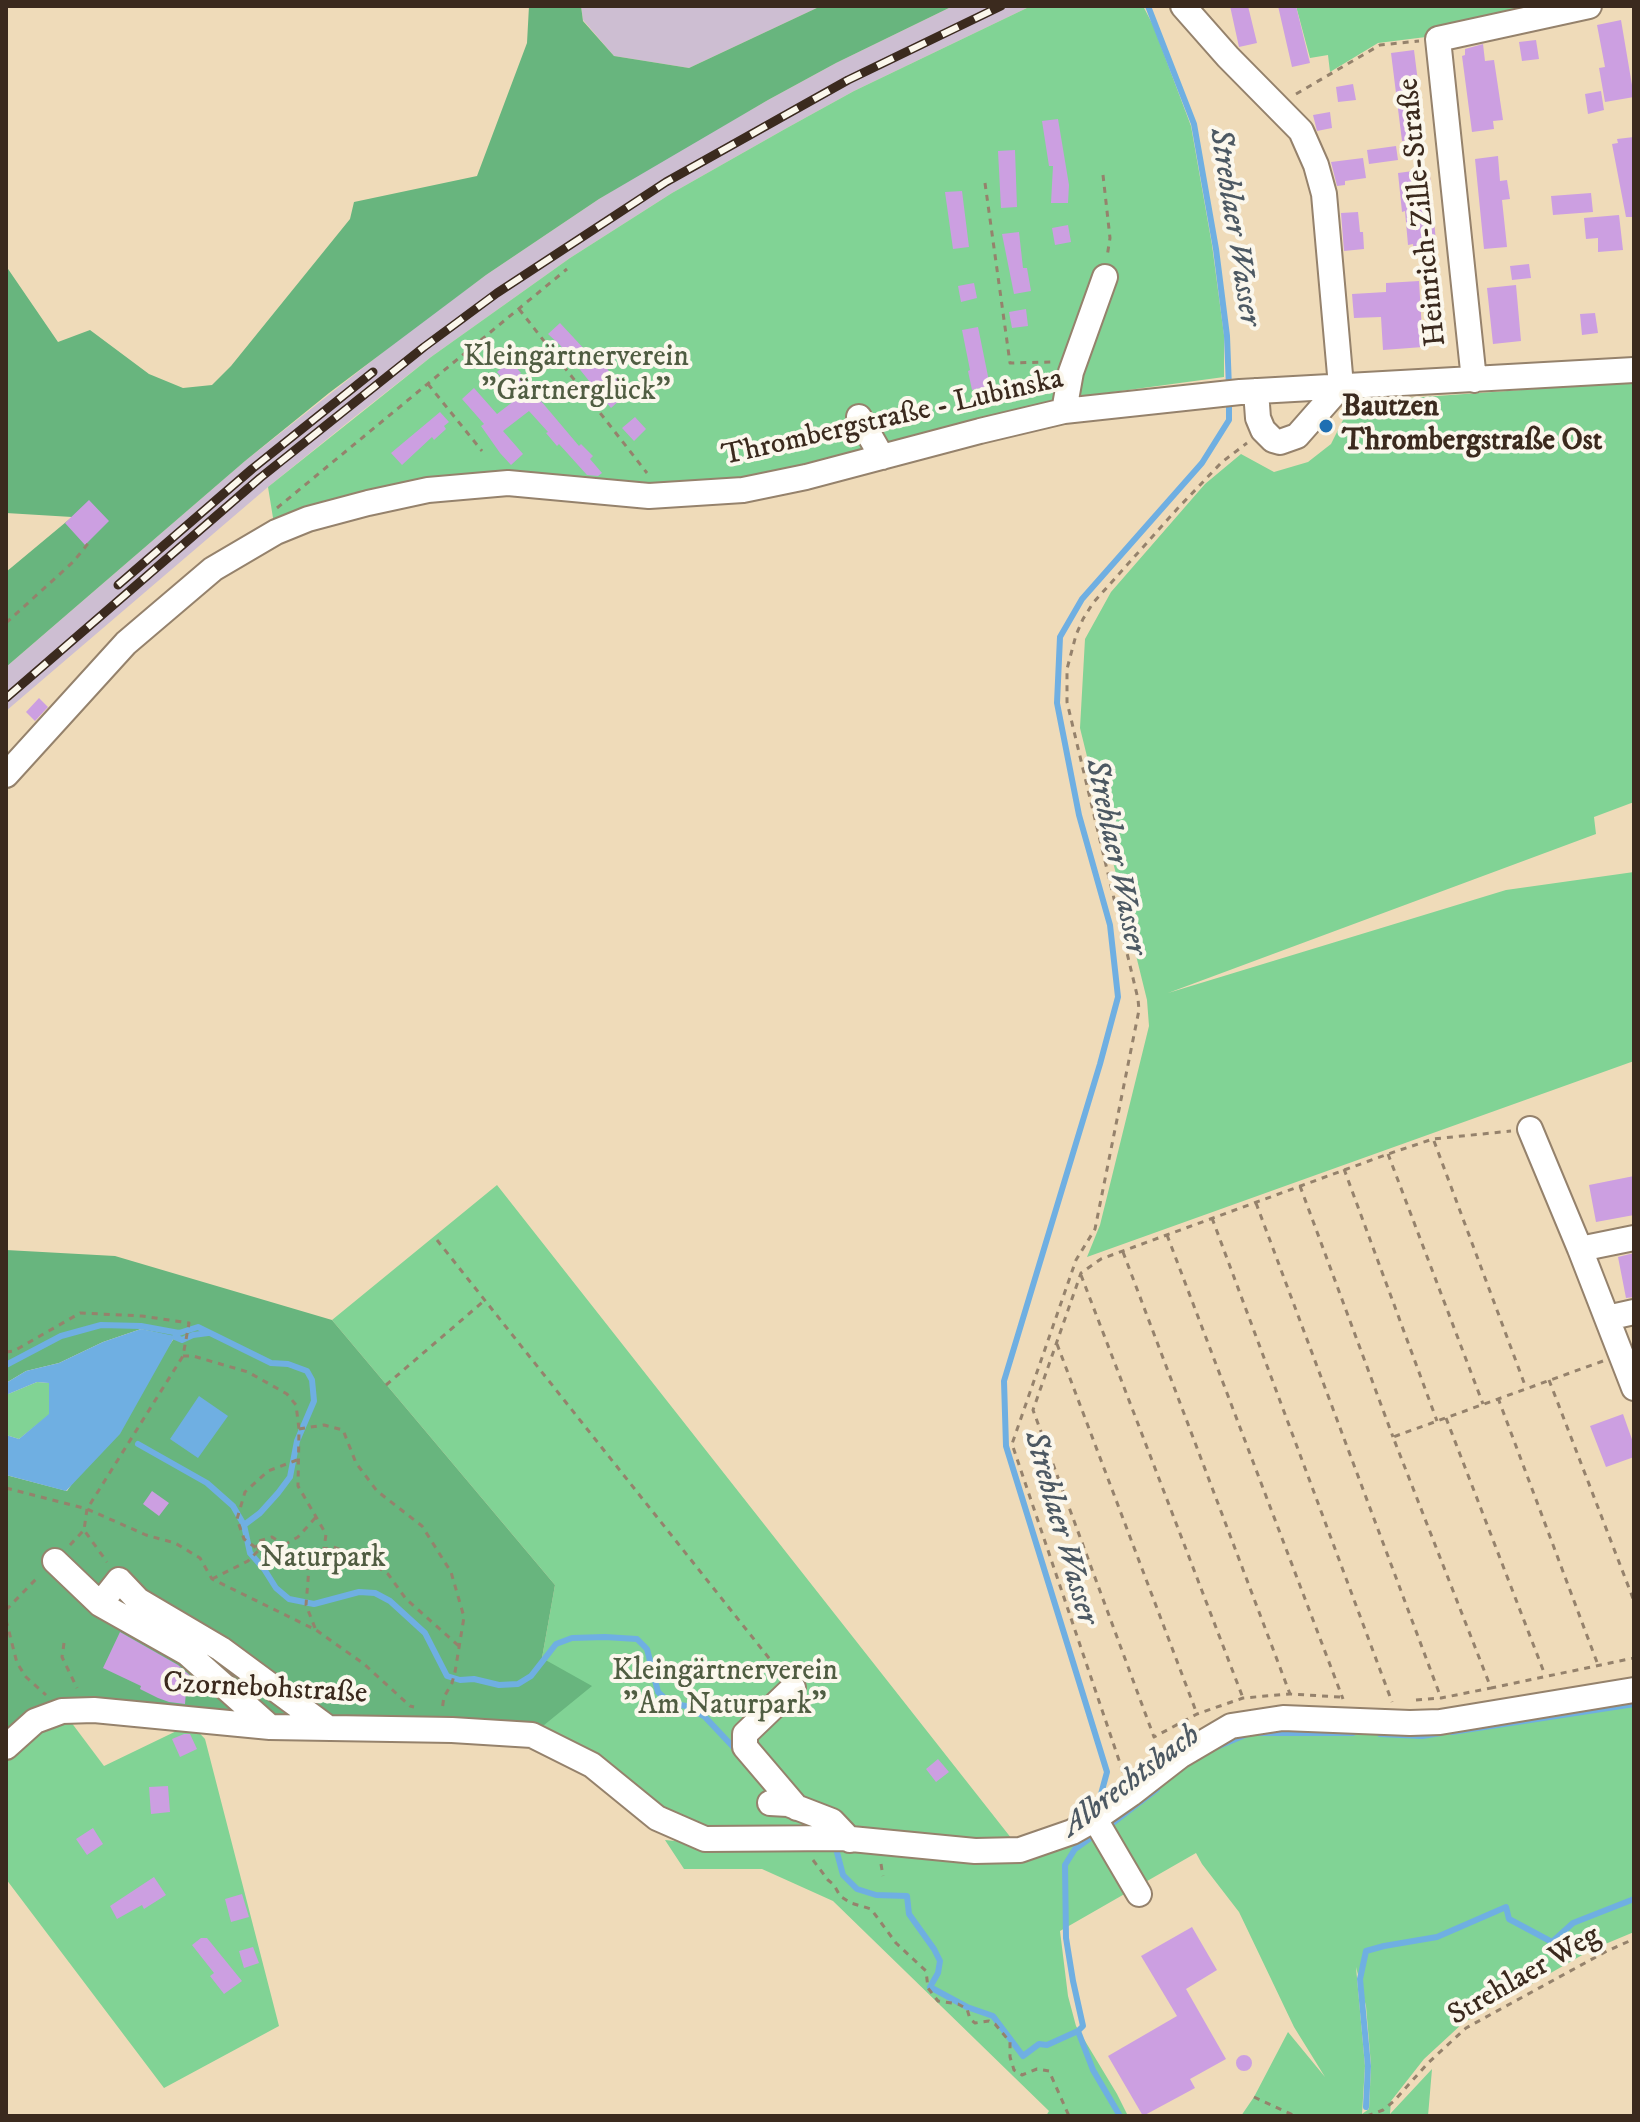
<!DOCTYPE html>
<html>
<head>
<meta charset="utf-8">
<style>
  body { margin:0 }
  #map { position:relative; width:1640px; height:2122px; overflow:hidden; background:#efdbb9; font-family:"IM FELL DW Pica",serif }
  canvas { display:block }
  .frame { position:absolute; inset:0; border:8px solid #3b2a1e; pointer-events:none }
</style>
</head>
<body>
<div id="map">
<canvas width="1640" height="2122"></canvas>
<div class="frame"></div>
</div>
<script>
const g = document.querySelector('canvas').getContext('2d');
g.lineJoin = 'round';
function paint(path, color) {
  g.fillStyle = color;
  g.fill(path, 'evenodd');
}
function toPath(rows) {
  const path = new Path2D();
  for (const r of rows) {
    if (r.length === 3) {
      path.moveTo(r[0] + r[2], r[1]);
      path.arc(r[0], r[1], r[2], 0, 2 * Math.PI);
      continue;
    }
    path.moveTo(r[0], r[1]);
    for (let i = 2; i < r.length; i += 2) path.lineTo(r[i], r[i + 1]);
  }
  return path;
}
function strokePath(path, color, width, dash) {
  g.strokeStyle = color;
  g.lineWidth = width;
  g.lineCap = dash ? 'butt' : 'round';
  g.setLineDash(dash || []);
  g.stroke(path);
}
function label(font, color, halo, rows, align = 'center') {
  g.font = font + ' "IM FELL DW Pica",serif';
  g.lineWidth = 8;
  g.setLineDash([]);
  g.textBaseline = 'middle';
  g.strokeStyle = halo;
  g.fillStyle = color;
  for (const [text, x, y, turn = 0] of rows) {
    g.save();
    g.translate(x, y);
    g.rotate((+turn || 0) * Math.PI / 180);
    g.textAlign = isNaN(turn) ? turn : align;
    if (halo) g.strokeText(text, 0, 0);
    g.fillText(text, 0, 0);
    g.restore();
  }
}
paint(toPath([
  [581,6,821,6,689,68,614,56,583,20],
  [953,6,1031,6,854,91,785,129,672,193,570,258,431,357,352,419,268,487,6,711,6,667,245,461,411,330,486,275,599,199,656,164,768,100,836,63]
]), '#cdbed2');
paint(toPath([
  [1031,6,1143,6,1153,25,1191,126,1212,245,1224,335,1224,377,1069,398,715,488,551,474,450,479,355,494,274,524,268,487,431,357,570,258,672,193,785,129,854,91],
  [1296,6,1576,6,1434,36,1378,43,1330,72,1328,55,1310,58],
  [1634,382,1634,802,1594,817,1596,834,1168,993,1506,890,1634,872,1634,1061,1087,1257,1100,1225,1149,1026,1147,1000,1080,728,1085,639,1111,592,1205,484,1241,454,1274,472,1308,462,1331,444,1352,402],
  [497,1185,1019,1848,708,1836,538,1730,542,1658,555,1585,332,1320],
  [37,1382,49,1383,49,1415,19,1439,6,1435,6,1395],
  [1634,1698,1634,1932,1591,1950,1463,2023,1424,2059,1391,2101,1390,2114,1432,2069,1428,2116,1241,2116,1254,2097,1288,2032,1325,2077,1294,2027,1239,1912,1202,1864,1196,1853,1060,1931,1068,1996,1076,2026,1117,2094,1128,2116,1046,2116,1049,2111,833,1901,762,1869,684,1869,665,1840,705,1844,1022,1854,1234,1731],
  [1356,1967,1366,2006,1371,2065,1369,2109,1362,2114,1365,2066],
  [65,1714,104,1766,191,1724,205,1739,279,2026,164,2088,6,1879,6,1756]
]), '#81d395');
paint(toPath([
  [529,6,581,6,583,21,614,56,689,68,821,6,953,6,836,63,768,100,599,199,486,275,329,393,245,461,6,667,6,572,72,517,6,513,6,266,58,342,90,330,149,374,183,388,212,385,231,366,350,219,354,202,477,176,527,43],
  [6,1250,115,1256,332,1320,555,1585,542,1658,592,1686,538,1730,330,1721,119,1703,6,1735,6,1475,67,1491,175,1337,141,1329,103,1342,59,1363,26,1371,6,1383]
]), '#68b57e');
paint(toPath([
  [141,1329,175,1336,120,1434,66,1491,6,1475,6,1435,19,1439,49,1414,49,1383,37,1382,6,1395,6,1383,26,1371,59,1363,103,1342],
  [199,1396,228,1416,198,1458,170,1439]
]), '#6fafe2');
strokePath(toPath([
  [1148,6,1194,124,1216,249,1227,336,1229,388],
  [179,1333,175,1337,182,1340,193,1335,208,1333],
  [6,1365,61,1336,101,1325,141,1326,179,1333,198,1327,271,1363,288,1364,307,1371,312,1380,314,1401,297,1441,290,1477,278,1493,260,1513,244,1525],
  [138,1444,207,1483,233,1506,244,1525,250,1553,264,1569,276,1588,289,1599,314,1604,359,1592,375,1593,390,1601,425,1633,447,1676,460,1680,474,1679,499,1685,518,1684,531,1676,556,1644,572,1638,605,1637,637,1639,647,1649,658,1692,670,1703,686,1706,705,1717,737,1751],
  [1452,1732,1634,1704],
  [1260,1733,1353,1733],
  [1380,1734,1422,1736,1441,1733],
  [1219,1746,1245,1735],
  [1098,1805,1107,1772,1006,1446,1004,1381,1100,1064,1118,997,1110,925,1079,815,1057,703,1060,637,1082,599,1202,463,1229,420,1229,399],
  [1106,1828,1157,1789],
  [1096,1834,1075,1849,1065,1865,1066,1938,1073,1981,1083,2026,1078,2031,1093,2070,1120,2116],
  [835,1845,843,1875,857,1889,876,1895,907,1896,909,1914,934,1949,940,1961,938,1973,930,1987,967,2007,993,2016,1023,2056,1039,2044,1047,2045,1078,2031],
  [1366,2107,1368,2066,1360,1979,1366,1951,1384,1946,1437,1937,1506,1907,1509,1919,1552,1942,1573,1923,1634,1899]
]), '#6fafe2', 6);
paint(toPath([
  [1230,6,1248,6,1257,43,1239,47],
  [1278,6,1296,6,1310,63,1292,67],
  [1621,20,1634,97,1605,102,1599,68,1605,67,1597,25],
  [1536,40,1539,59,1522,61,1519,42],
  [1483,44,1485,61,1494,60,1503,120,1493,121,1494,129,1472,132,1462,56,1465,55,1465,49],
  [1414,50,1425,138,1402,141,1391,53],
  [1353,84,1356,100,1338,102,1336,87],
  [1601,91,1604,110,1588,114,1585,94],
  [1330,112,1332,128,1317,131,1313,115],
  [1058,119,1069,185,1068,203,1051,203,1053,166,1049,166,1042,121],
  [1634,137,1634,217,1626,217,1612,144,1618,143,1617,139],
  [1396,146,1398,160,1369,164,1367,150],
  [1015,150,1017,207,1001,208,998,151],
  [1498,156,1500,181,1507,180,1510,199,1502,200,1507,247,1484,249,1475,159],
  [1363,158,1366,178,1345,181,1345,185,1337,186,1331,162],
  [1413,171,1413,178,1430,176,1437,253,1414,256,1413,244,1408,245,1405,211,1402,212,1398,173],
  [962,191,969,247,953,249,945,192],
  [1591,193,1593,212,1553,215,1551,196],
  [1358,212,1360,232,1363,232,1364,249,1344,251,1341,213],
  [1619,215,1623,250,1598,252,1598,238,1586,239,1584,218],
  [1068,225,1071,242,1055,245,1052,228],
  [1019,232,1023,268,1027,268,1031,291,1014,294,1002,234],
  [1529,264,1531,278,1512,280,1510,266],
  [1419,281,1423,347,1383,350,1381,317,1354,318,1352,294,1386,292,1386,283],
  [974,283,977,298,961,302,958,286],
  [1516,285,1521,341,1493,344,1487,288],
  [1026,309,1028,326,1012,328,1009,312],
  [1595,313,1598,333,1582,335,1580,314],
  [560,323,587,352,592,349,615,379,617,378,629,392,611,408,560,345,548,334],
  [978,327,990,386,972,390,968,371,970,370,962,330],
  [510,361,521,373,519,375,579,446,581,444,593,456,590,459,602,473,598,476,587,475,559,444,557,446,546,433,548,432,529,411,503,431,523,454,511,465,500,453,481,426,484,424,462,399,474,388,497,414,519,397,497,372],
  [440,412,449,422,444,426,446,429,434,440,432,437,402,465,391,453],
  [635,417,646,429,634,441,622,428],
  [89,500,109,521,85,545,65,523],
  [39,698,48,707,35,721,26,712],
  [1634,1176,1634,1215,1596,1222,1589,1185],
  [1634,1253,1634,1297,1626,1298,1618,1257],
  [1623,1414,1634,1445,1634,1457,1606,1467,1590,1426],
  [152,1491,169,1503,159,1516,143,1504],
  [120,1632,178,1665,194,1679,190,1681,186,1691,185,1704,169,1702,158,1698,140,1689,141,1686,103,1668],
  [184,1734,190,1734,197,1749,180,1757,172,1739],
  [938,1759,949,1772,936,1782,926,1769],
  [168,1786,170,1812,151,1814,149,1787],
  [93,1828,103,1844,87,1855,76,1839],
  [154,1877,166,1895,144,1909,142,1905,117,1919,110,1906],
  [242,1894,249,1917,231,1922,225,1899],
  [1192,1927,1217,1970,1186,1989,1226,2059,1190,2079,1195,2088,1143,2116,1108,2056,1177,2016,1141,1956],
  [201,1938,207,1938,242,1981,224,1994,210,1976,214,1973,192,1945],
  [253,1947,259,1963,244,1968,239,1951],
  [1244,2063,8]
]), '#cc9fe1');
const minor = toPath([
  [1183,6,1228,57,1301,131,1316,165,1324,194,1341,386],
  [1474,380,1438,39,1589,6],
  [1256,391,1258,418,1263,430,1273,440,1280,442,1297,436,1341,386],
  [1064,411,1071,372,1105,277],
  [859,417,882,457],
  [6,775,126,643,213,569,276,532,308,519,368,503,428,490,508,483,649,496,743,490,806,477,980,431,1064,411,1240,392,1634,370],
  [1530,1129,1580,1249,1634,1388],
  [1580,1249,1634,1238],
  [1607,1318,1634,1312],
  [55,1561,100,1604,187,1653,270,1727],
  [100,1604,119,1580,138,1600,221,1649,328,1728],
  [793,1688,745,1734,745,1747,797,1808],
  [6,1747,35,1721,62,1711,94,1710,270,1727,452,1730,532,1735,592,1765,657,1818,705,1839,841,1838,975,1851,1020,1850,1072,1832,1095,1819,1131,1794,1180,1756,1231,1726,1283,1718,1410,1723,1440,1722,1634,1690],
  [770,1803,788,1804,832,1821,850,1840],
  [1095,1819,1139,1894]
]);
strokePath(minor, '#95826c', 28);
strokePath(toPath([
  [1296,94,1380,45,1419,41],
  [1103,175,1110,238,1107,257],
  [985,183,1010,363,1051,362],
  [519,309,647,473],
  [428,384,482,451],
  [277,508,567,269],
  [6,623,73,562,91,540],
  [1434,1141,1526,1388],
  [1388,1154,1483,1404],
  [1344,1169,1437,1421],
  [1300,1186,1393,1437],
  [1256,1203,1441,1698],
  [1212,1218,1392,1702],
  [1167,1235,1343,1699],
  [437,1240,780,1672],
  [1123,1252,1290,1694],
  [1081,1275,1243,1698],
  [1057,1344,1197,1714],
  [6,1352,14,1351,80,1313,142,1316,189,1323,183,1356,87,1509,84,1530,107,1562],
  [183,1356,193,1356,248,1372,287,1394,296,1405,299,1429,298,1486,326,1534,324,1549],
  [1603,1361,1393,1437,1491,1688,1634,1658],
  [1549,1380,1634,1601],
  [386,1385,485,1300],
  [1498,1398,1598,1665],
  [1446,1418,1545,1675],
  [299,1429,324,1425,343,1430,356,1463,377,1491,422,1526,451,1572,464,1617,455,1672,452,1683,444,1697,442,1710],
  [6,1488,87,1509,146,1535,175,1543,200,1558,212,1579,316,1630,364,1664,410,1706,414,1707],
  [70,1545,84,1530],
  [284,1545,298,1537,316,1517],
  [259,1550,256,1542,272,1537,284,1545,295,1559,309,1568],
  [212,1579,248,1561,259,1550,244,1539,237,1519,245,1492,268,1471,297,1460],
  [6,1610,39,1576],
  [6,1620,17,1663,26,1677,46,1695],
  [315,1628,306,1605,309,1568,324,1549,333,1547,363,1557,388,1574,406,1599,460,1647],
  [64,1643,62,1657,77,1688],
  [1340,1697,1290,1694,1243,1698,1197,1714,1154,1737,1033,1410,1081,1273,1101,1259,1388,1154,1433,1139,1511,1131],
  [1416,1700,1441,1698,1491,1688],
  [1123,1772,1012,1444,1076,1260,1095,1229,1139,1010,1138,999,1067,702,1067,669,1076,635,1083,619,1093,603,1178,508,1222,462,1247,443],
  [813,1860,828,1880,834,1885,840,1896,851,1903,871,1909,896,1943,926,1971,928,1988,938,2001,958,2004,967,2009,970,2019,975,2023,989,2021,995,2024,1010,2042,1010,2057,1014,2070,1022,2075,1037,2069,1049,2071,1069,2116],
  [881,1864,883,1876],
  [1254,2097,1295,2116],
  [1367,2116,1383,2110,1394,2101,1428,2063,1466,2028,1607,1951,1634,1939]
]), '#95826c', 3, [6, 6]);
strokePath(minor, '#fff', 24);
const rail = toPath([
  [118,585,252,469,373,372],
  [6,698,260,478,424,347,497,293,666,182,848,80,1001,6]
]);
strokePath(rail, '#3b2a1e', 9);
strokePath(rail, '#fbf7ec', 6, [18]);
for (const [x, y, r, color] of [
  [1326,426,8,"#1f6fb2"]
]) {
  const dot = new Path2D();
  dot.arc(x, y, r, 0, 2 * Math.PI);
  g.fillStyle = color;
  g.fill(dot);
  strokePath(dot, '#fbf7ec', 3);
}
label('30px', '#3b2a1e', '#fbf7ec', [
  ["Heinrich-Zille-Straße",1424,212,-96],
  ["Thrombergstraße - Lubinska",893,419,-13],
  ["Czornebohstraße",265,1690,3],
  ["Strehlaer Weg",1525,1977,-30]
]);
label('30px', '#505d42', '#fbf7ec', [
  ["Kleingärtnerverein",576,359],
  ["\"Gärtnerglück\"",576,393],
  ["Naturpark",323,1560],
  ["Kleingärtnerverein",725,1673],
  ["\"Am Naturpark\"",725,1707]
]);
label('bold 30px', '#3b2a1e', '#fbf7ec', [
  ["Bautzen",1342,409],
  ["Thrombergstraße Ost",1342,443]
], 'left');
label('italic 32px', '#4d5963', '#fbf7ec', [
  ["Strehlaer Wasser",1233,227,81],
  ["Strehlaer Wasser",1114,857,78],
  ["Strehlaer Wasser",1059,1528,74],
  ["Albrechtsbach",1132,1782,-37]
]);
</script>
</body>
</html>
